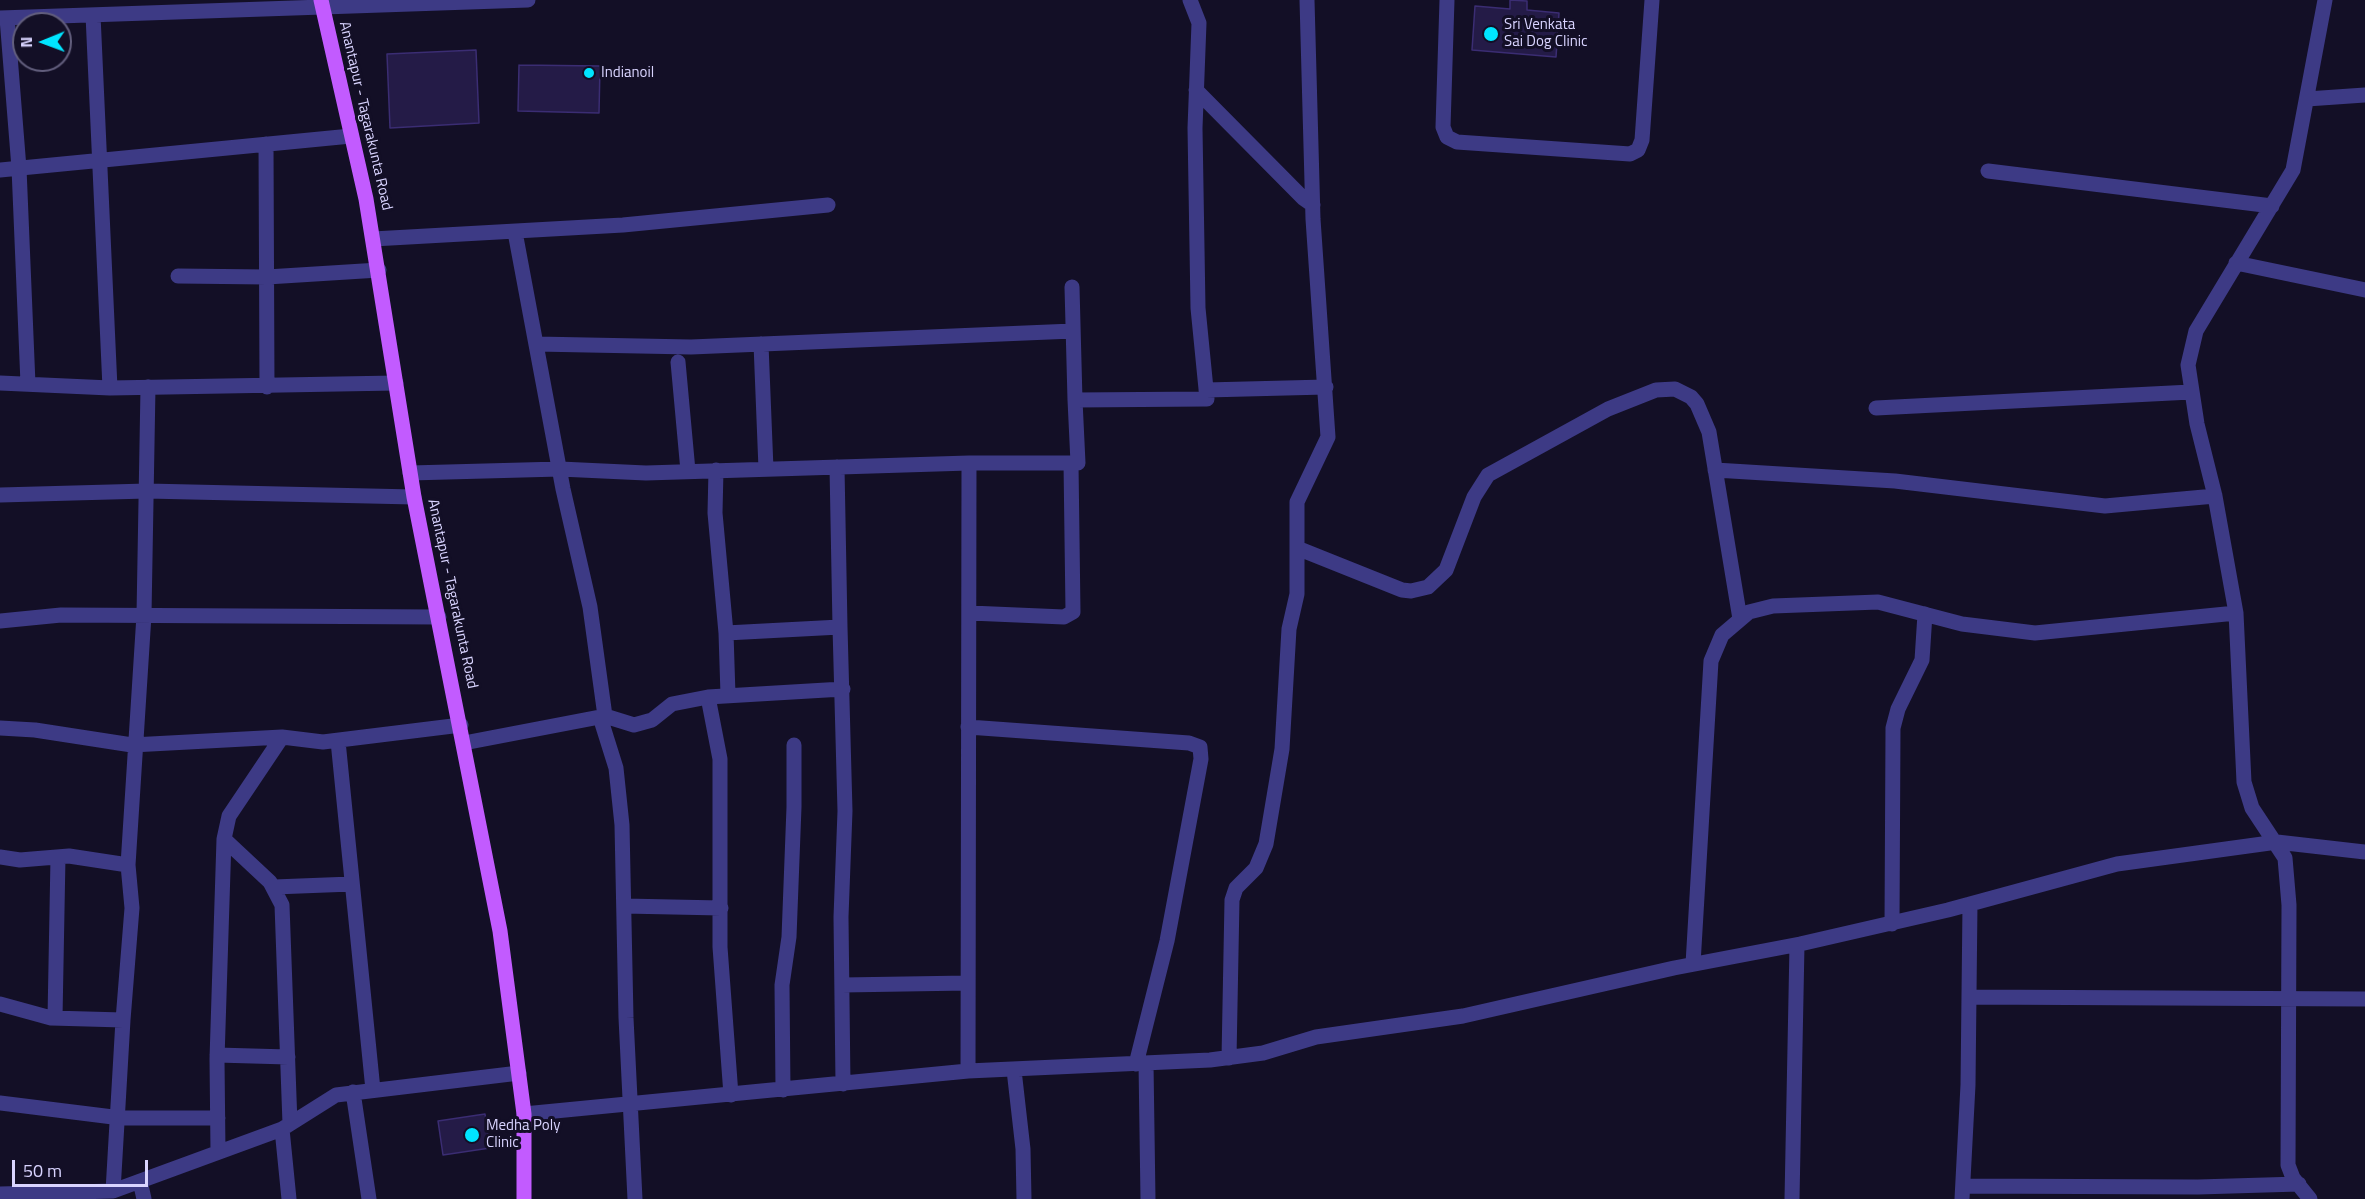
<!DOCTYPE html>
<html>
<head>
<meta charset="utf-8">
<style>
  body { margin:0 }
  #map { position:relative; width:2365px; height:1199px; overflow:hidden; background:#130f26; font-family:"Titillium Web",sans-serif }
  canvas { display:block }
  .north { position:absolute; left:12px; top:12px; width:60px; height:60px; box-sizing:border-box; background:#130f26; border:2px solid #625e7d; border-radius:50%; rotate:269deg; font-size:16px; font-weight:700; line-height:24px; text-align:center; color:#d9d4ff }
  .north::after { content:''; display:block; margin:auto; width:21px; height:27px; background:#00e5ff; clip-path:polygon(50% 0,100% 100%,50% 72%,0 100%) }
  .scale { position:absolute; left:12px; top:1160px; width:136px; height:27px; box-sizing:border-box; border:3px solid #d9d4ff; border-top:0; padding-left:8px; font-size:18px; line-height:21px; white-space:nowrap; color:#d9d4ff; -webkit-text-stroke:4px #130f26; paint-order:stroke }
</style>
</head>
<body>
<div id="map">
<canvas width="2365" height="1199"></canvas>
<div class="north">N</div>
<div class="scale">50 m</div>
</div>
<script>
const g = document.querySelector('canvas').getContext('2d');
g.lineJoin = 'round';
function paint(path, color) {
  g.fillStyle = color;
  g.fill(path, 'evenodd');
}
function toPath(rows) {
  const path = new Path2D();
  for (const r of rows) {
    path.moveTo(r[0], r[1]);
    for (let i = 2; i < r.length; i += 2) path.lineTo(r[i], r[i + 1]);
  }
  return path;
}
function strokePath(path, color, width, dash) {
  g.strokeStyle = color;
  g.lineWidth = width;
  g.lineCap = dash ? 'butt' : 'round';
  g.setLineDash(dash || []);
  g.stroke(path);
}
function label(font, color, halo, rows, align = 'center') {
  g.font = font + ' "Titillium Web",sans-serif';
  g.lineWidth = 6;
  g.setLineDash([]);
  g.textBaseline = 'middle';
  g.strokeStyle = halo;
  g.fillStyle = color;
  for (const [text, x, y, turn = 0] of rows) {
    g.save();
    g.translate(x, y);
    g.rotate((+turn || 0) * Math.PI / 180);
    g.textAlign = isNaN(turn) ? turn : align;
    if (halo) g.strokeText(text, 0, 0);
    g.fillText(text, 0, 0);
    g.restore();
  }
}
const building = toPath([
  [1510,0,1527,1,1527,10,1559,13,1556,57,1472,50,1475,6,1510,9,1510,0],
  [476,50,479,123,390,128,387,54,476,50],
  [519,65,600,66,599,113,518,111,519,65],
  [485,1114,490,1148,443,1155,438,1121,485,1114]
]);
paint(building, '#241b47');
strokePath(building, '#3b2d73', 1.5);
strokePath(toPath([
  [1447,0,1443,127,1447,137,1457,142,1630,154,1638,150,1642,140,1652,0],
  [93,15,110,388],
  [0,18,528,0],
  [7,18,19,168,28,384],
  [1196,90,1303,198,1313,205],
  [2307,99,2365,95],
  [266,144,267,387],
  [0,170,351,136],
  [1988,171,2272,206],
  [515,232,563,489,590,607,605,716],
  [373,239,623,225,828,205],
  [2236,263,2365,290],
  [178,276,267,277,379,270],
  [1072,287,1075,400],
  [536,344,691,347,1073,331],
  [761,344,766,469],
  [678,362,688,471],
  [0,383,110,388,396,383],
  [1206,390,1326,387],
  [1876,408,2191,392],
  [716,470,715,513,726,633,728,695],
  [1715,470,1895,481,2105,506,2215,496],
  [410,473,560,469,646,473,969,463,1078,463,1075,400,1207,399,1198,308,1195,128,1199,23,1190,0],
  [0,495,147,491,414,497],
  [1297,548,1402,590,1411,591,1428,587,1446,570,1474,497,1488,475,1608,409,1656,390,1675,389,1691,397,1697,404,1709,432,1740,619],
  [970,613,1064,617,1073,612,1071,463],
  [0,621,61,615,439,617],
  [840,627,845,811,841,917,843,1084],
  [726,633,840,627,837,467],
  [708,697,720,759,720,947,731,1095],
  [600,717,616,768,622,825,626,1018,635,1199],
  [968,727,1189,743,1200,747,1201,759,1167,941,1136,1064],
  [0,728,35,730,132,745,282,737],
  [338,741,373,1090],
  [464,743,605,716,634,725,652,720,672,704,708,697,843,689],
  [224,839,270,882,282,905,290,1124],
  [0,857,20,860,69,856,128,865,132,908,123,1020,51,1018,0,1004],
  [128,865,144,615,148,387],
  [274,887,352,884],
  [624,906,721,908],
  [1892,924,1893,728,1898,709,1922,660,1925,614],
  [1693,964,1711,661,1722,635,1749,612,1773,606,1878,602,1962,624,2035,633,2236,613],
  [842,985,968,983],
  [1969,997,2365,999],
  [55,1018,58,857],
  [217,1055,288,1057],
  [1229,1058,1232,900,1236,888,1256,868,1266,844,1282,749,1289,629,1297,594,1297,502,1328,437,1313,219,1307,0],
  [1146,1063,1148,1199],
  [1014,1070,1023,1149,1024,1199],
  [968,1071,969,463],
  [783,1090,782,985,789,937,794,807,794,745],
  [353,1092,369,1199],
  [0,1103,121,1118,218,1118],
  [524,1114,968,1071,1210,1060,1263,1053,1316,1037,1463,1016,1674,968,1800,944,1948,910,2117,864,2277,842,2365,852],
  [282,1129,289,1199],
  [218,1152,217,1059,224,839,229,816,282,737,323,742,461,725],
  [140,1181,144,1199],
  [1963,1186,2198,1187,2299,1184],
  [113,1191,123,1020],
  [0,1194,113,1191,282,1129,336,1095,519,1073],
  [1792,1199,1797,945],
  [1962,1199,1968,1085,1970,904],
  [2310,1199,2293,1178,2288,1165,2289,905,2285,858,2252,808,2244,782,2236,613,2215,496,2197,424,2188,365,2196,331,2293,170,2325,0]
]), '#3d3a85', 15);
strokePath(toPath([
  [321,0,366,199,414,497,500,931,524,1114,524,1199]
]), '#c25bff', 15);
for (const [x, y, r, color] of [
  [1491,34,8,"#00e5ff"],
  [589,73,6,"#00e5ff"],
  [472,1135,8,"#00e5ff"]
]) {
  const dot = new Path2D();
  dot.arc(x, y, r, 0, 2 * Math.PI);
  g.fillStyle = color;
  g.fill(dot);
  strokePath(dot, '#130f26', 2);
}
label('15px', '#d9d4ff', '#130f26', [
  ["Sri Venkata",1504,25],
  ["Sai Dog Clinic",1504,42],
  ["Indianoil",601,73],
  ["Medha Poly",486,1126],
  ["Clinic",486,1143]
], 'left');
label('15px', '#d9d4ff', '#130f26', [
  ["Anantapur - Tagarakunta Road",365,116,77],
  ["Anantapur - Tagarakunta Road",452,594,78]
]);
</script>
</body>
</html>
